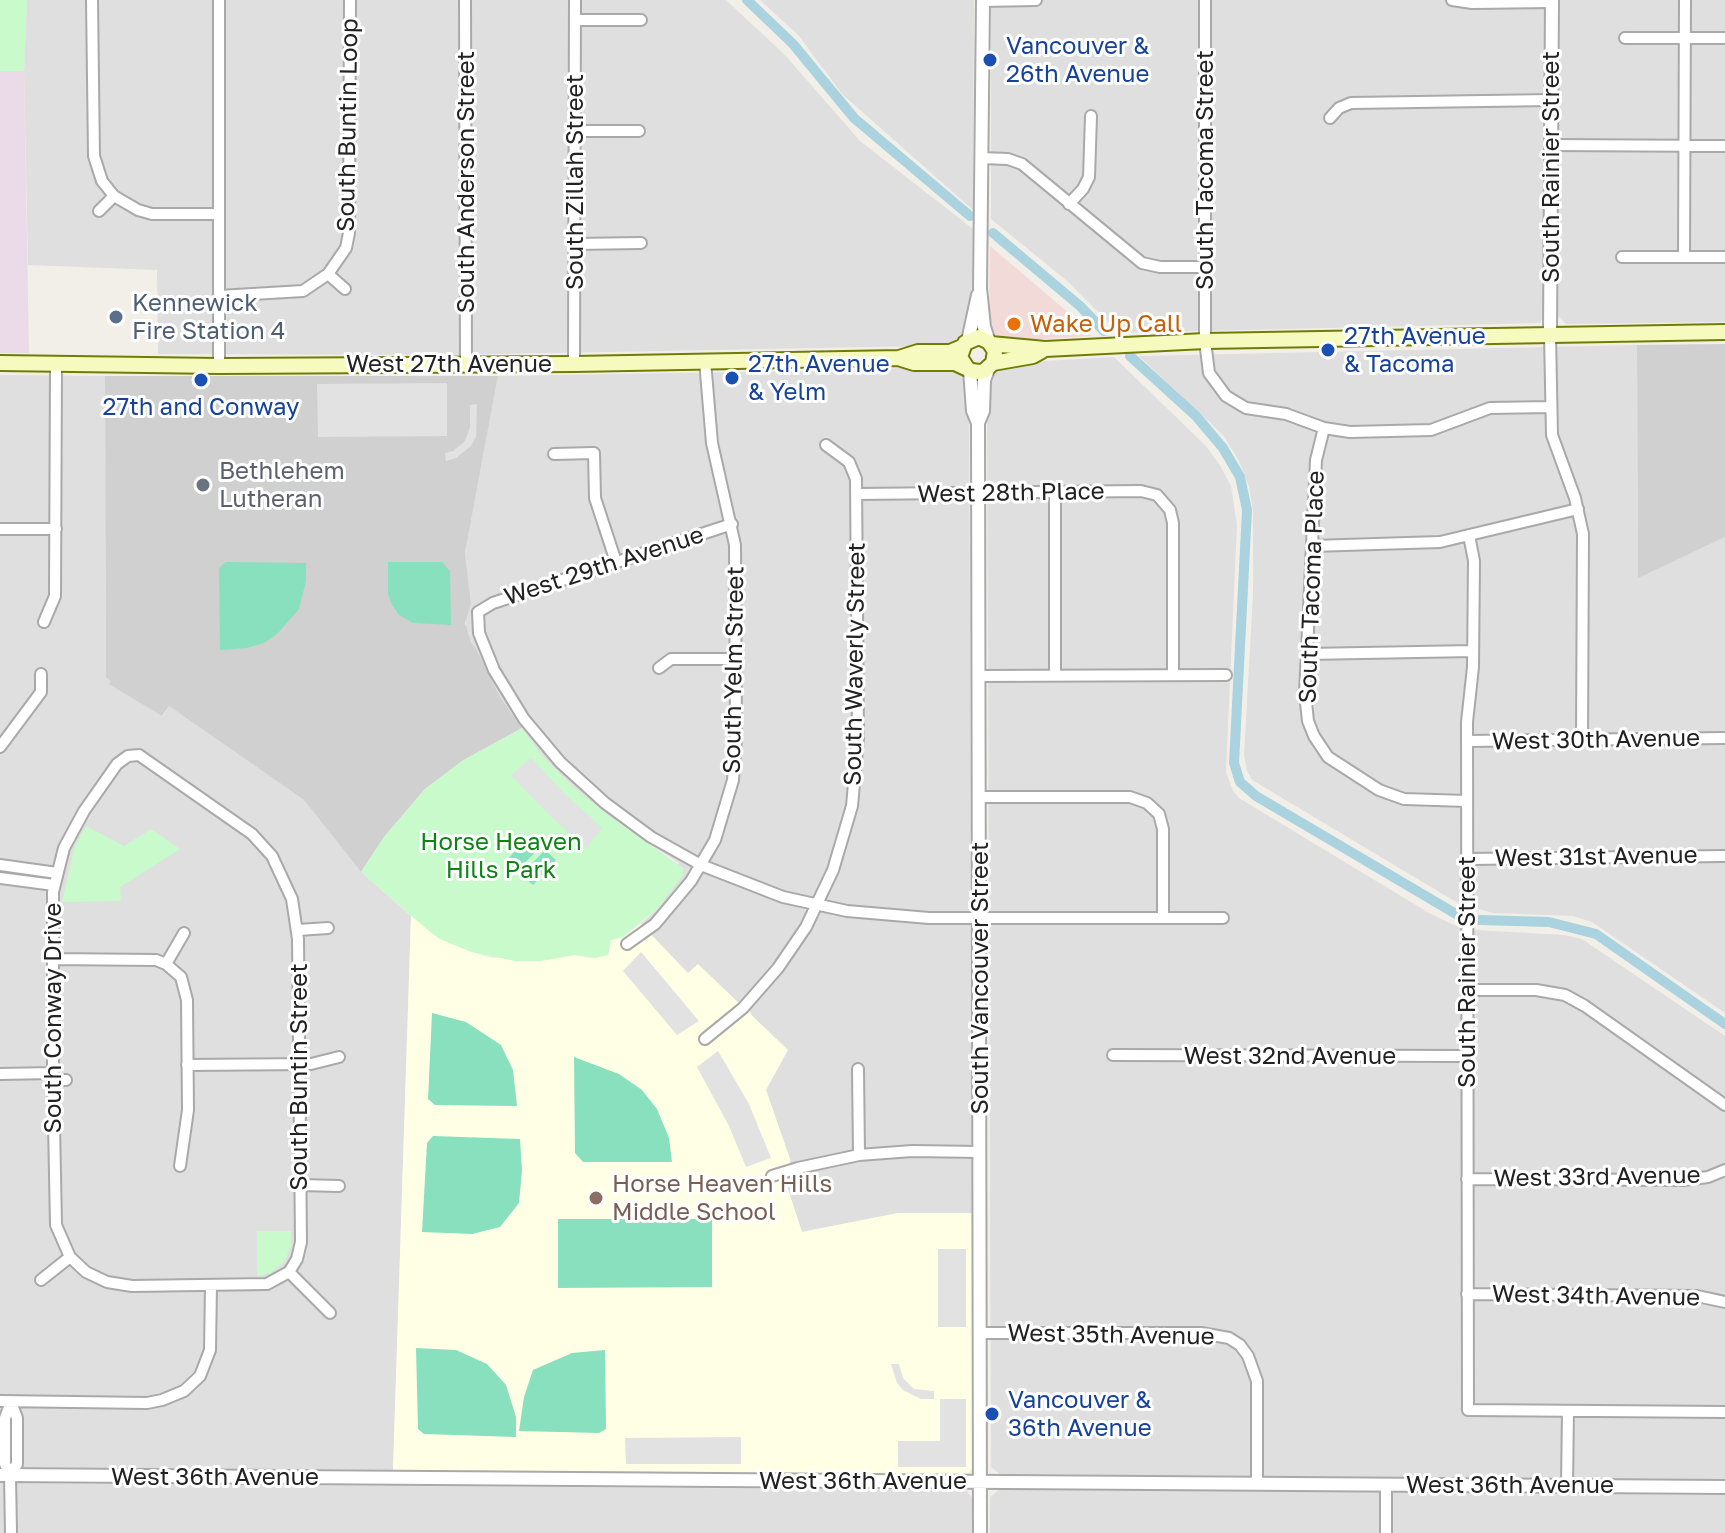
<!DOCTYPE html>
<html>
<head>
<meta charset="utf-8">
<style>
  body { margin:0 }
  canvas { display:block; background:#f2efe9 }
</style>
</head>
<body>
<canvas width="1725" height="1533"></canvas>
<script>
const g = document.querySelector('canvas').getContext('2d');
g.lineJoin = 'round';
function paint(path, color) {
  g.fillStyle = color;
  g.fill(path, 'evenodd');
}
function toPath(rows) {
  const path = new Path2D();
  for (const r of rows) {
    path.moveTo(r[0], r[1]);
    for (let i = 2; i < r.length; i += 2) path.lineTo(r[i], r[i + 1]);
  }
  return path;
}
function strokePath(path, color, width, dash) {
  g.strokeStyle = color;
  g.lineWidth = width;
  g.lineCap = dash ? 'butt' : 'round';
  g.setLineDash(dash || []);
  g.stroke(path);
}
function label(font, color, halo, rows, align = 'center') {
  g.font = font + ' "Golos Text",sans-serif';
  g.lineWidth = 6;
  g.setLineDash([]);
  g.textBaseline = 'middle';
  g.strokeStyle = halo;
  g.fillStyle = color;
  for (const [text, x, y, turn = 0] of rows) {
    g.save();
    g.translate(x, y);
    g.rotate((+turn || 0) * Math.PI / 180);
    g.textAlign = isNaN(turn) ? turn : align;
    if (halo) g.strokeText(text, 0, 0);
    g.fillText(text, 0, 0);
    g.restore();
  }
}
paint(toPath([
  [27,0,726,0,785,55,860,141,973,229,971,321,965,336,949,348,927,346,446,355,158,354,157,270,28,265,24,71],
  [760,0,974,0,973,210,842,94,799,36],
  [991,0,1544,0,1546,283,1543,316,1540,323,1119,333,1066,280,991,219],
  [1560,0,1725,0,1725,322,1566,324,1558,316],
  [1637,345,1638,577,1725,537,1725,1013,1592,922,1573,916,1493,913,1456,902,1252,780,1247,771,1244,755,1253,595,1253,510,1249,487,1239,461,1223,435,1139,356],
  [1114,357,1206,446,1221,467,1231,486,1237,525,1226,772,1233,791,1239,798,1429,913,1454,925,1476,930,1564,935,1582,939,1725,1036,1725,1480,1000,1474,991,1467,987,387,993,372,997,368,1028,362],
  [949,366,966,376,969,383,972,1213,898,1213,802,1232,786,1183,790,1159,766,1090,751,1012,735,1002,697,965,688,974,641,924,659,907,679,863,613,819,574,788,543,757,500,697,466,633,466,614,471,603,465,553,498,376,856,370],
  [0,375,105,376,106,676,163,716,169,706,304,800,361,872,411,916,393,1470,0,1467],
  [0,1483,966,1490,972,1498,973,1533,0,1533],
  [1000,1489,1725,1495,1725,1533,990,1533,990,1497]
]), '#e0dfdf');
paint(toPath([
  [990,246,1063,308,1092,336,1027,340,1015,344,998,342,992,336,989,323]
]), '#f2dad9');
paint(toPath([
  [0,71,24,71,29,353,0,353]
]), '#ebdbe8');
paint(toPath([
  [411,916,440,939,490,958,575,955,590,958,608,955,611,940,623,937,641,924,688,973,698,964,788,1050,766,1090,790,1159,786,1183,802,1232,898,1213,972,1213,973,1466,970,1472,963,1474,393,1470]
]), '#ffffe5');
paint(toPath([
  [1725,344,1725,537,1638,578,1637,345],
  [105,376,498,376,465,553,471,603,465,623,471,642,476,649,500,697,522,728,462,761,425,789,384,837,361,872,304,800,169,706,162,716,109,684,111,681,106,677]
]), '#d0d0d0');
paint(toPath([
  [0,0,27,0,24,71,0,71],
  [522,728,543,757,574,788,613,819,683,868,683,875,659,907,623,937,611,940,608,955,596,958,575,955,541,961,515,961,471,952,440,939,429,931,361,872,384,837,425,789,462,761],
  [86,826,124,846,151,829,180,849,120,887,121,901,62,902,75,846],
  [257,1231,291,1231,291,1246,285,1261,271,1273,257,1276]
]), '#c8facc');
paint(toPath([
  [226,562,306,563,306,581,299,609,277,634,264,643,247,648,220,650,219,568],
  [388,562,442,562,450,571,451,625,413,623,399,615,392,605,388,594],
  [529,836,541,846,517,871,506,861],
  [545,850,556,860,533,885,521,875],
  [432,1013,466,1022,501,1045,513,1070,517,1106,435,1105,428,1099],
  [574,1057,619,1074,642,1090,657,1109,669,1138,672,1162,583,1162,575,1153],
  [433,1136,520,1139,522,1171,519,1203,500,1227,472,1234,422,1232,427,1143],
  [558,1219,712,1219,712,1287,558,1288],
  [416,1348,456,1350,487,1364,506,1385,516,1417,516,1437,424,1434,418,1429],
  [605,1350,606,1429,599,1433,519,1431,524,1397,533,1370,572,1353]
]), '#88e0be');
paint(toPath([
  [447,383,447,436,318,437,317,384],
  [477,404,476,437,471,446,456,458,446,461,445,453,453,451,465,441,470,427,470,405],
  [531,758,565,794,602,828,586,848,549,815,511,775],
  [641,952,699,1021,677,1035,623,971],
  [718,1051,749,1104,771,1158,746,1167,729,1126,697,1067],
  [938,1249,966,1249,966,1327,938,1327],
  [891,1364,899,1364,903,1378,914,1389,934,1391,934,1399,921,1399,903,1390,897,1383],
  [940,1399,966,1399,966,1467,898,1467,898,1441,940,1441],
  [741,1437,741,1464,626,1464,625,1438]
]), '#e2e2e2');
strokePath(toPath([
  [747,0,793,44,854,118,970,216],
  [993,233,1080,306,1104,331],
  [1130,356,1196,416,1223,448,1240,477,1247,510,1234,763,1240,782,1256,796,1456,914],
  [1480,920,1549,922,1596,934,1725,1024]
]), '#aad3df', 10);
const minor = toPath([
  [92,0,94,156,102,181,114,196,138,210,152,214,219,214],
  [219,0,219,366],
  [465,0,466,365],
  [1205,0,1205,341,1209,373,1226,396,1246,408,1286,414,1324,428,1316,460,1305,693,1308,721,1314,736,1328,757,1379,790,1404,799,1467,801],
  [1452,0,1472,3,1552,2],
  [983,1,1036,0],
  [576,20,641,20],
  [1625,38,1725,38],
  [1330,118,1339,108,1351,103,1551,100],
  [575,131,639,131],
  [1551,145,1725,146],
  [981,158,1008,159,1022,164,1142,263,1160,267,1204,267],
  [1069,204,1083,189,1089,177,1091,116],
  [99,211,114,196],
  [575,244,641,243],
  [1622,257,1725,257],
  [1684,257,1685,0],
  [328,274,345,289],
  [219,296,303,291,328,274,346,248,349,233,350,0],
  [1550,335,1552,435,1575,498,1583,534,1582,740],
  [574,364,575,0],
  [1324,428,1350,432,1431,430,1490,408,1550,407],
  [554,454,594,453,595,498,616,562],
  [1055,491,1055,675],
  [857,494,1141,491,1157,495,1170,510,1173,523,1173,675],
  [732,524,493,603,478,612,479,633,494,670,524,719,560,762,605,803,651,837,701,865,783,897,847,911,929,918,1223,918],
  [0,529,56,529],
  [1469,535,1474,561,1473,667,1467,722,1468,1410,1725,1412],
  [1312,546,1440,542,1578,509],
  [44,622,55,596,56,364],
  [1307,654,1473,651],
  [659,668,671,659,736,659],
  [979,676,1226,675],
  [1467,741,1725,738],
  [0,747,41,692,41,674],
  [139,755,252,834,272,856,292,899,298,939,301,1242,297,1259,289,1272,267,1284,132,1286,107,1282,86,1272,70,1257,56,1225,53,1073,53,892,64,848,84,811,117,764,128,756,139,755],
  [980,797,1130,797,1147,803,1159,814,1163,829,1163,918],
  [1467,859,1725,856],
  [0,865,57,873],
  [0,878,54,885],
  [298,930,328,928],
  [627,944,655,924,691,881,715,840,733,780,736,738,735,545,712,443,705,361],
  [52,959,156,960,166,964,181,977,187,1000,188,1110,180,1166],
  [166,964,184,933],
  [1467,990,1536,990,1565,995,1585,1006,1725,1105],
  [705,1039,743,1008,778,968,806,927,833,870,852,806,858,738,856,479,849,462,826,445],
  [1113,1055,1467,1056],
  [187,1065,311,1064,339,1057],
  [858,1069,859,1155],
  [0,1074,53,1073],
  [53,1080,66,1080],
  [772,1176,798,1168,859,1155,912,1151,980,1152],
  [1467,1179,1684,1180,1708,1177,1725,1170],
  [300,1185,339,1186],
  [289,1272,330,1313],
  [41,1280,70,1257],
  [1467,1294,1697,1296,1725,1302],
  [981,1333,1201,1333,1229,1338,1240,1345,1248,1356,1257,1381,1257,1484],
  [0,1401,147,1403,162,1400,184,1391,200,1376,210,1350,211,1285],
  [10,1475,17,1464,17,1418,11,1402],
  [1386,1484,1386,1533],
  [1567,1486,1568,1411],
  [11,1533,10,1475,5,1464,5,1418,11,1402]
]);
const tertiary = toPath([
  [983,0,980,288,984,327,989,342],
  [1550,335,1552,0],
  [968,341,978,295],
  [970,370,973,411,978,423],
  [0,1475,1725,1487],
  [980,1533,978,423,983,411,984,380,989,367]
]);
const secondary = toPath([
  [991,344,1045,349,1205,341,1725,332],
  [901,359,914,363,955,363,972,371,979,372,984,371,993,363,995,351,989,342,979,337,965,343,960,357,967,368],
  [0,363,219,366,574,364,899,358,918,352,950,352,962,347],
  [993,363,1033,356,1042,351]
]);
strokePath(minor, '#a9a9a9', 14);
strokePath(tertiary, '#a9a9a9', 16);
strokePath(secondary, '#707d05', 18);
strokePath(minor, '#fff', 10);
strokePath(tertiary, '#fff', 12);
strokePath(secondary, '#f7fabf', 14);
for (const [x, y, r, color] of [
  [990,60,8,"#1a4fb4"],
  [116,317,8,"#5c6f8a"],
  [1014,324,8,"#e8710a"],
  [1328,350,8,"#1a4fb4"],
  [732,378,8,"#1a4fb4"],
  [201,380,8,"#1a4fb4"],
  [203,485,8,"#6b7280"],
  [596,1198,8,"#8d6e63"],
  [992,1414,8,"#1a4fb4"]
]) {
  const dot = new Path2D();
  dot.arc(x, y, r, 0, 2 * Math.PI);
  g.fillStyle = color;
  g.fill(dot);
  strokePath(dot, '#fff', 3);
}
label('24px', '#164399', '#fff', [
  ["Vancouver &",1006,46],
  ["26th Avenue",1006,74],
  ["27th Avenue",1344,336],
  ["& Tacoma",1344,364],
  ["27th Avenue",748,364],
  ["& Yelm",748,392],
  ["27th and Conway",201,407,"center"],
  ["Vancouver &",1008,1400],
  ["36th Avenue",1008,1428]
], 'left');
label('24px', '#222', '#fff', [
  ["South Buntin Loop",348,125,-89],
  ["South Rainier Street",1551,167,-90],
  ["South Tacoma Street",1205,170,-90],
  ["South Anderson Street",466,182,-90],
  ["South Zillah Street",575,182,-90],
  ["West 27th Avenue",449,364],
  ["West 28th Place",1011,493,-1],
  ["West 29th Avenue",604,566,-18],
  ["South Tacoma Place",1312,587,-88],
  ["South Waverly Street",855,664,-89],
  ["South Yelm Street",734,670,-89],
  ["West 30th Avenue",1596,740,-1],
  ["West 31st Avenue",1596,857,-1],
  ["South Rainier Street",1467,972,-90],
  ["South Vancouver Street",980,978,-90],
  ["South Conway Drive",53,1018,-90],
  ["West 32nd Avenue",1290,1056],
  ["South Buntin Street",299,1077,-90],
  ["West 33rd Avenue",1597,1177,-1],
  ["West 34th Avenue",1596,1296,1],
  ["West 35th Avenue",1111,1335,1],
  ["West 36th Avenue",215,1477],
  ["West 36th Avenue",863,1481],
  ["West 36th Avenue",1510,1485]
]);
label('24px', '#4e5e75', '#fff', [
  ["Kennewick",132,303],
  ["Fire Station 4",132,331]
], 'left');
label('24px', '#c56008', '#fff', [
  ["Wake Up Call",1030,324]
], 'left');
label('24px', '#5b616d', '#fff', [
  ["Bethlehem",219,471],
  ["Lutheran",219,499]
], 'left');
label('24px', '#0c8416', '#fff', [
  ["Horse Heaven",501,842],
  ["Hills Park",501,870]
]);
label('24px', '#785e54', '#fff', [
  ["Horse Heaven Hills",612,1184],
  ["Middle School",612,1212]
], 'left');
</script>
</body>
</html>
